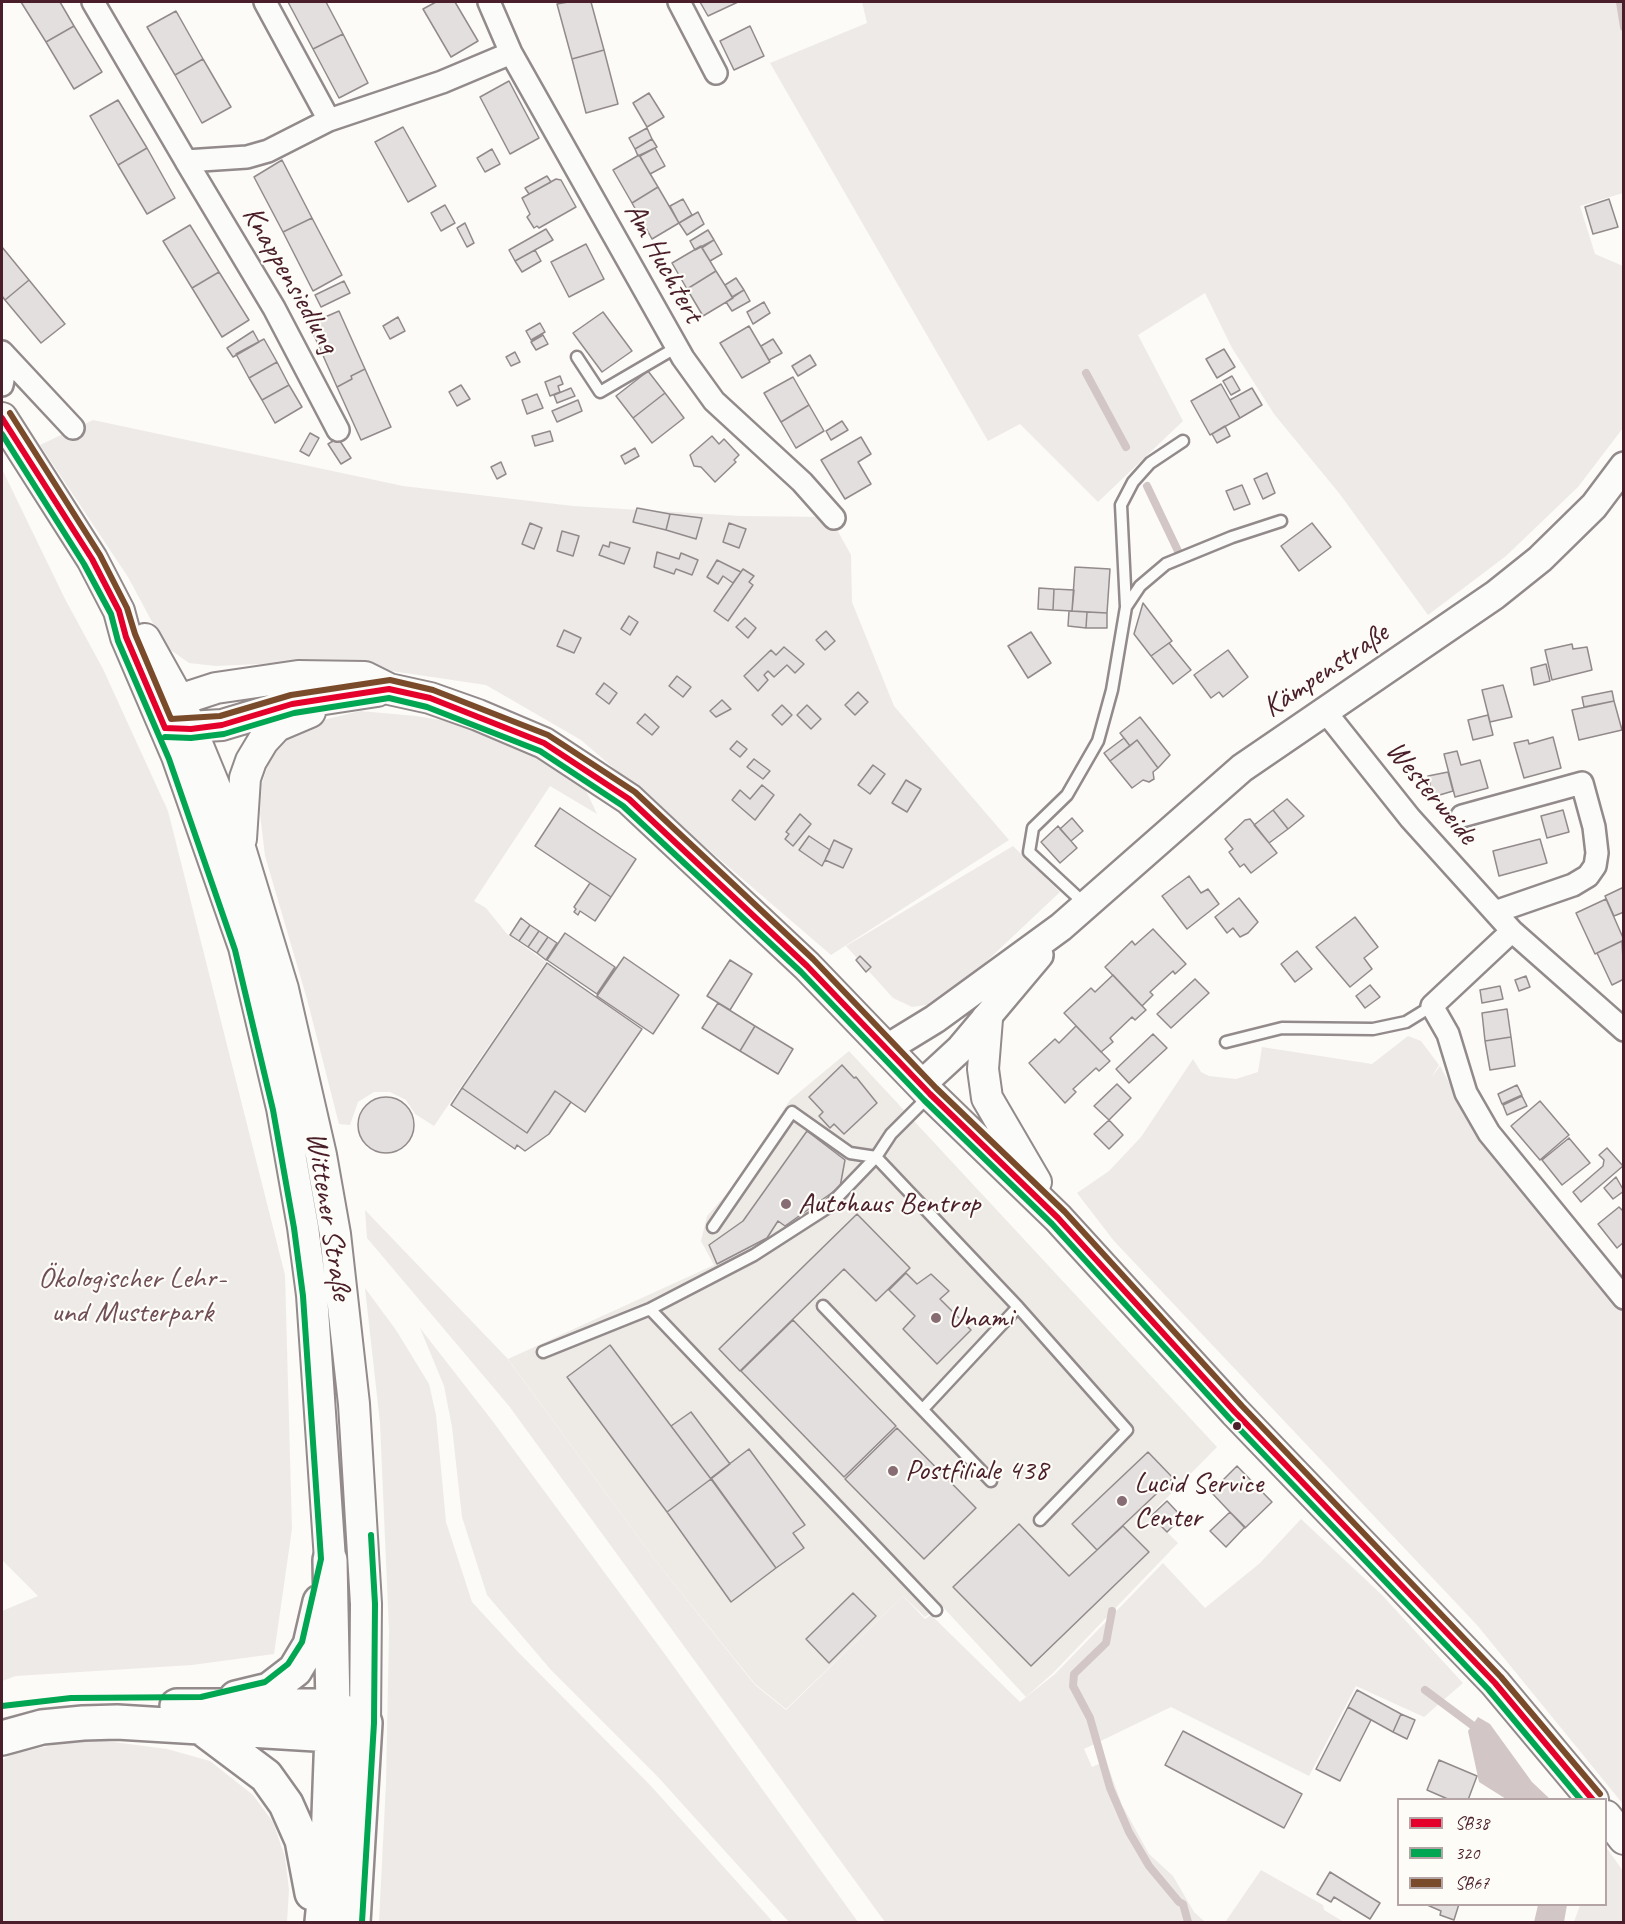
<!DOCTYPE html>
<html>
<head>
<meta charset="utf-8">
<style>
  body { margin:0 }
  #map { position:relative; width:1625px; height:1924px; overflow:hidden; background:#fcfbf8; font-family:Caveat,sans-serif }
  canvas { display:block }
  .frame { position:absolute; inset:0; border:3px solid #4a1f2b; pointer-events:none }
  .legend { position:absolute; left:1397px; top:1798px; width:210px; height:108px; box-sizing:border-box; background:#fdfcf7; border:2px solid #b5a4a5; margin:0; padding:8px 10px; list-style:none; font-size:18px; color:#4a1f2b }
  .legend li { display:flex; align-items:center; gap:12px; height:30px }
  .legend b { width:30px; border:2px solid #b5a4a5 }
</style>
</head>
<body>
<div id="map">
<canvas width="1625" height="1924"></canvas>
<div class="frame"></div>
<ul class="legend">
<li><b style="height:8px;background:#e4002b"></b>SB38</li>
<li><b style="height:8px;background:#00a651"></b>320</li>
<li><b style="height:8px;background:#7a4b2a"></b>SB67</li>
</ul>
</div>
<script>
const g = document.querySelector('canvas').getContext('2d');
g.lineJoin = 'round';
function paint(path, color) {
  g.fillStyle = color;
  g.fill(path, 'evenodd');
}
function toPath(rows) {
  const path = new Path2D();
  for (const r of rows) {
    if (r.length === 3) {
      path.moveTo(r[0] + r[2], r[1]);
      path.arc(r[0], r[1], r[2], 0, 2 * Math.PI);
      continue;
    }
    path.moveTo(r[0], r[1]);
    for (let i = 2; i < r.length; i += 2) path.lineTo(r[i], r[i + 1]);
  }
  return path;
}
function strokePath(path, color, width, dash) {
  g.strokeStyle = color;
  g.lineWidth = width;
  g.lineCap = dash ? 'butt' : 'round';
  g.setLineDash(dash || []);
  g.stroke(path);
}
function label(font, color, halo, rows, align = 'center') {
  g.font = font + ' Caveat,sans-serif';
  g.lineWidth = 4.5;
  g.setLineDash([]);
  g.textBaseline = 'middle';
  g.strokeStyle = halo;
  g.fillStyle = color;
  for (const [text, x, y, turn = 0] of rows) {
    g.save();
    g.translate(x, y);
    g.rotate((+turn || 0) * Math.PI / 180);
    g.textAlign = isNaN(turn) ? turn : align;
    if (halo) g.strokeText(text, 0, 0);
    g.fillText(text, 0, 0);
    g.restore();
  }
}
paint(toPath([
  [849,1051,1217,1447,1150,1515,1178,1543,1053,1673,1026,1697,941,1605,925,1617,903,1596,786,1709,755,1684,655,1560,508,1359,714,1265,701,1241,707,1216,731,1189,790,1100]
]), '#eeebe7');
paint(toPath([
  [862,2,1623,2,1623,193,1580,206,1595,254,1623,266,1623,428,1578,487,1506,556,1428,615,1339,493,1274,414,1232,348,1205,293,1138,335,1183,421,1098,502,1020,424,988,441,770,63,867,23],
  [93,420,403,486,573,506,742,516,830,517,851,555,852,602,894,706,1009,840,831,955,581,740,486,685,324,661,216,666,189,663,165,646,128,577,40,445],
  [2,469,65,599,103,669,168,811,285,1275,292,1529,274,1654,192,1665,16,1676,2,1681,2,1611,38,1596,2,1560],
  [360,711,416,716,471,725,525,749,582,782,597,814,550,786,474,901,486,908,507,934,546,962,434,1126,415,1114,406,1100,390,1092,374,1092,358,1102,350,1125,339,1124,307,999,265,856,260,813,262,783,270,759,286,739,319,721],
  [1013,846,1060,892,954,992,934,1004,912,1007,893,998,846,946],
  [1408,1036,1421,1041,1439,1065,1431,1078,1440,1066,1458,1099,1623,1310,1623,1804,1477,1625,1114,1241,1077,1193,1109,1171,1141,1137,1193,1059,1201,1072,1209,1076,1236,1079,1258,1072,1262,1047,1372,1064],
  [365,1210,507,1358,655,1560,755,1685,786,1710,903,1596,925,1619,931,1615,1020,1702,1055,1674,1163,1563,1205,1608,1260,1563,1301,1519,1382,1595,1463,1683,1424,1717,1356,1686,1309,1776,1171,1707,1084,1749,1092,1767,1106,1761,1122,1805,1149,1854,1173,1876,1194,1912,1205,1922,885,1922,509,1406,367,1238],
  [365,1288,396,1330,429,1384,436,1415,446,1522,472,1602,520,1654,651,1786,773,1922,379,1922,386,1783,389,1631,380,1423],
  [420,1328,491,1419,664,1653,858,1922,789,1922,658,1777,551,1670,487,1595,462,1517,452,1427,444,1386],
  [98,1740,167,1749,210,1761,253,1795,273,1822,285,1857,289,1890,287,1922,2,1922,2,1760,13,1754,53,1745],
  [1606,1847,1623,1871,1623,1922,1574,1922,1580,1905,1606,1904],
  [1261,1870,1323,1905,1324,1910,1344,1922,1222,1922,1226,1921]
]), '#eeeae8');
paint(toPath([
  [1478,1717,1490,1724,1532,1782,1550,1799,1506,1799,1479,1782,1468,1731],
  [1538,1905,1567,1905,1564,1922,1534,1922]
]), '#d2c7c6');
strokePath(toPath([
  [1620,2,1624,27],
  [1086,373,1126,447],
  [1147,486,1178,551],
  [1112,1611,1106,1643,1074,1674,1073,1686,1090,1718,1110,1788,1129,1832,1149,1866,1179,1902,1183,1904,1188,1922],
  [1425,1690,1472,1725]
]), '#d2c7c6', 8);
const building = toPath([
  [21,2,60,2,74,26,46,42,21,2],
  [288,2,326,2,343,34,313,49,288,2],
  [436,2,455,2,478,41,451,57,423,9,436,2],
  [568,2,591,2,604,50,572,59,557,4,568,2],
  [700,2,738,2,708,16,700,2],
  [176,11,203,59,175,75,147,27,176,11],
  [74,26,102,72,74,89,46,42,74,26],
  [750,26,764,56,734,70,720,41,750,26],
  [343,34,368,83,339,98,313,49,343,34],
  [604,50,618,104,586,113,572,59,604,50],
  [203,59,231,107,202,123,175,75,203,59],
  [509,81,539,138,510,154,480,97,509,81],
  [649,93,664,117,647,127,633,103,649,93],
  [118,100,147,148,118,165,90,116,118,100],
  [403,127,436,186,408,202,375,142,403,127],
  [647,128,652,139,635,149,629,138,647,128],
  [652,139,657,147,638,156,635,149,652,139],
  [147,148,175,198,147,214,118,165,147,148],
  [655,148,665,166,650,174,640,156,655,148],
  [492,149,500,164,485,172,477,158,492,149],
  [639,155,658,187,632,203,613,170,639,155],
  [282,160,312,218,283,232,254,177,282,160],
  [547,176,551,182,529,194,525,188,547,176],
  [556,179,561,180,576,207,539,228,537,226,534,228,527,217,530,214,522,198,556,179],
  [658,187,679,223,652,239,632,203,658,187],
  [683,199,692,215,679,223,670,206,683,199],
  [1609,199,1618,227,1593,234,1585,207,1609,199],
  [445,205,455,223,441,231,431,213,445,205],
  [698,212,704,224,687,235,679,223,698,212],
  [312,218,342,275,313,291,283,232,312,218],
  [465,223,474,243,467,247,457,228,465,223],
  [190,225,219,272,192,288,163,241,190,225],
  [546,229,553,240,515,261,509,250,546,229],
  [708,230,714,240,695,250,690,241,708,230],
  [714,240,722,254,710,261,702,248,714,240],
  [586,244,604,279,569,297,551,262,586,244],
  [701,246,716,271,687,289,672,263,701,246],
  [2,247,29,280,5,300,2,296,2,247],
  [535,250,541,261,522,272,515,261,535,250],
  [716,271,733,298,703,316,687,289,716,271],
  [219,272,249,320,222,337,192,288,219,272],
  [736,278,744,290,732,297,725,285,736,278],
  [29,280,65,324,41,343,5,300,29,280],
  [344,281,350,293,321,307,315,295,344,281],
  [744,290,750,301,732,311,726,302,744,290],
  [764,302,770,313,753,324,747,312,764,302],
  [339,311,365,369,351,376,352,379,337,387,309,324,339,311],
  [603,312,632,351,602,372,573,333,603,312],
  [398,317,405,331,390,339,383,326,398,317],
  [540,323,545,332,531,340,526,331,540,323],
  [749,326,770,362,742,378,720,343,749,326],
  [253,331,259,342,233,357,227,348,253,331],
  [543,335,548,344,536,350,531,342,543,335],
  [264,339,277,362,249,378,236,354,264,339],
  [773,339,782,353,769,360,761,346,773,339],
  [1224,349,1235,367,1217,378,1206,359,1224,349],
  [515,352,520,362,511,366,506,357,515,352],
  [810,355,816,365,798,376,792,366,810,355],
  [277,362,289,385,262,400,249,378,277,362],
  [365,369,391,427,361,440,337,387,352,379,351,376,365,369],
  [648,371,665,393,633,418,616,396,648,371],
  [560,376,563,384,558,386,560,392,550,396,545,382,560,376],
  [1232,376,1240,390,1231,395,1223,381,1232,376],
  [793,377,809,405,781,422,764,393,793,377],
  [1221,384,1240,418,1210,435,1191,401,1221,384],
  [289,385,302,407,275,423,262,400,289,385],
  [461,385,470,399,457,406,449,392,461,385],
  [571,388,575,396,557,403,554,395,571,388],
  [1252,388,1262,405,1240,418,1230,400,1252,388],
  [665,393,684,418,652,443,633,418,665,393],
  [537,394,543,408,527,414,522,400,537,394],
  [578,400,582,411,557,422,552,411,578,400],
  [809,405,824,431,796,448,781,422,809,405],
  [842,421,848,430,831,440,826,431,842,421],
  [1225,426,1230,436,1217,443,1212,434,1225,426],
  [550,431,553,441,535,446,532,436,550,431],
  [310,433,319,438,309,456,300,451,310,433],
  [712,436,719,444,724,439,739,455,734,460,736,462,715,482,701,467,694,466,690,455,712,436],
  [861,437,871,454,858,462,871,484,845,499,821,460,861,437],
  [338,438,351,458,341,464,328,444,338,438],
  [635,448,639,456,625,464,621,456,635,448],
  [501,462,506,474,497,479,491,467,501,462],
  [1267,473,1275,493,1263,499,1254,479,1267,473],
  [1242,485,1250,504,1234,510,1226,491,1242,485],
  [637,508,670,514,666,530,633,522,637,508],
  [670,514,702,518,696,539,666,530,670,514],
  [530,523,542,528,534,549,522,544,530,523],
  [729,523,746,529,739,548,723,542,729,523],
  [1312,523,1331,547,1299,571,1281,546,1312,523],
  [562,531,579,536,573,556,557,551,562,531],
  [610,542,630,548,624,564,599,555,603,545,609,547,610,542],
  [657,552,679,559,681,553,698,560,692,575,676,569,674,574,654,567,657,552],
  [717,560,741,572,733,583,723,576,718,584,707,577,717,560],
  [1075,567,1110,569,1107,613,1072,611,1075,567],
  [743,569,754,576,749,582,753,585,728,621,714,611,743,569],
  [1039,588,1054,589,1053,610,1038,609,1039,588],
  [1054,589,1074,590,1072,611,1053,610,1054,589],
  [1143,603,1172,641,1151,656,1134,634,1143,603],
  [1069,611,1087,612,1086,628,1068,626,1069,611],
  [1087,612,1107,613,1107,628,1086,628,1087,612],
  [629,616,638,622,630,635,621,629,629,616],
  [745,618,756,628,748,638,736,627,745,618],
  [564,630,581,638,574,653,557,646,564,630],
  [826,631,835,641,825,650,816,640,826,631],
  [1031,632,1051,663,1028,678,1008,646,1031,632],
  [1169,643,1191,670,1173,684,1151,656,1169,643],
  [1572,644,1573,649,1587,647,1592,670,1552,680,1545,650,1572,644],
  [784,647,804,664,795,673,787,665,774,677,768,671,764,675,768,680,758,691,744,676,771,650,776,655,784,647],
  [1228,650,1248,677,1223,697,1219,692,1211,698,1194,675,1228,650],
  [1546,664,1550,681,1534,685,1531,668,1546,664],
  [677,676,691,687,683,697,669,686,677,676],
  [604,683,617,693,609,704,596,694,604,683],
  [1503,685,1512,717,1490,722,1482,690,1503,685],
  [1612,691,1614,701,1584,707,1582,697,1612,691],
  [858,692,868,702,855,715,845,705,858,692],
  [722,700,731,709,716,717,710,711,722,700],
  [1614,701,1622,730,1579,740,1572,710,1614,701],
  [782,705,792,715,782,725,772,715,782,705],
  [807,705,821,719,811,729,797,715,807,705],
  [645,714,659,727,652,735,637,723,645,714],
  [1488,715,1493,735,1473,740,1468,720,1488,715],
  [1140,717,1170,755,1158,768,1137,740,1130,746,1120,733,1140,717],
  [1553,737,1561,768,1524,778,1514,743,1528,740,1529,744,1553,737],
  [1124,738,1130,746,1110,761,1104,753,1124,738],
  [1137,740,1158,768,1153,772,1154,779,1149,782,1143,780,1132,788,1110,761,1137,740],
  [737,741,747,749,740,757,730,749,737,741],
  [1457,751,1461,765,1480,760,1488,788,1455,797,1444,754,1457,751],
  [754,759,770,771,763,779,747,767,754,759],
  [873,765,885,774,870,794,858,785,873,765],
  [1448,772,1453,791,1433,797,1428,776,1448,772],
  [906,780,921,789,907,812,892,803,906,780],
  [762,785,774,795,755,820,732,800,740,790,750,799,762,785],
  [1287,799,1304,816,1288,829,1273,810,1287,799],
  [560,808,636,859,611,897,535,846,560,808],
  [1273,810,1288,829,1269,843,1254,825,1273,810],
  [1563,810,1569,832,1547,838,1541,816,1563,810],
  [800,814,811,824,793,846,785,839,789,834,786,832,800,814],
  [1072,818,1083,831,1071,841,1060,829,1072,818],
  [1250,819,1277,853,1251,873,1244,864,1240,867,1229,852,1233,849,1225,839,1245,820,1250,819],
  [1058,826,1077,848,1060,863,1041,842,1058,826],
  [809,836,830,850,822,866,799,850,809,836],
  [1540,839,1547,863,1499,876,1493,851,1540,839],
  [834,840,852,849,843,868,825,860,834,840],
  [1189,876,1201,893,1208,889,1219,904,1187,929,1162,896,1189,876],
  [590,883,611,897,595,921,580,911,578,915,574,912,576,909,574,907,590,883],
  [1624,887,1624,912,1614,916,1605,896,1624,887],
  [1239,898,1258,922,1248,933,1240,937,1233,928,1227,933,1215,917,1239,898],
  [1606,899,1624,940,1595,954,1576,913,1606,899],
  [1355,917,1378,947,1364,958,1372,969,1350,987,1316,947,1355,917],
  [521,918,530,925,519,941,510,935,521,918],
  [530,925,539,931,528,947,519,941,530,925],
  [1153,929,1186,964,1175,974,1173,971,1150,992,1153,995,1142,1006,1105,967,1132,941,1135,945,1153,929],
  [539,931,548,937,537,953,528,947,539,931],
  [565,933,615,967,597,994,547,960,565,933],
  [548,937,557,943,546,960,537,953,548,937],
  [1622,941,1624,979,1612,985,1597,953,1622,941],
  [1297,951,1312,969,1295,982,1281,964,1297,951],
  [860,956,871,967,866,972,856,960,860,956],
  [624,957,679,995,653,1034,597,996,624,957],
  [730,960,752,974,730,1010,707,996,730,960],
  [547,963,642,1029,585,1112,555,1091,527,1133,462,1088,547,963],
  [1113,975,1146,1010,1135,1020,1132,1017,1110,1038,1113,1042,1101,1052,1064,1013,1091,988,1095,992,1113,975],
  [1526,976,1530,987,1519,991,1515,980,1526,976],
  [1195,979,1209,993,1171,1028,1157,1014,1195,979],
  [1370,985,1380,997,1365,1008,1356,996,1370,985],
  [1500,986,1503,999,1482,1003,1480,990,1500,986],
  [718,1003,755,1026,740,1051,702,1028,718,1003],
  [1507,1009,1511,1037,1485,1041,1482,1013,1507,1009],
  [755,1026,793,1049,778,1074,740,1051,755,1026],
  [1076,1026,1110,1061,1099,1071,1096,1068,1073,1089,1076,1092,1065,1103,1029,1063,1055,1039,1059,1043,1076,1026],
  [1153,1034,1167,1048,1129,1083,1116,1069,1153,1034],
  [1511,1037,1515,1066,1490,1070,1485,1041,1511,1037],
  [842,1065,854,1078,856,1077,877,1103,844,1134,834,1124,830,1128,819,1116,823,1112,809,1097,842,1065],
  [1117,1084,1131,1098,1109,1120,1094,1106,1117,1084],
  [1517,1085,1522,1095,1502,1104,1498,1094,1517,1085],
  [462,1088,527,1133,555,1091,571,1102,549,1134,525,1151,517,1145,515,1149,451,1105,462,1088],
  [1522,1096,1527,1106,1507,1115,1503,1105,1522,1096],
  [386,1125,28],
  [1540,1101,1569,1135,1540,1160,1511,1126,1540,1101],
  [1109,1120,1123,1135,1109,1149,1094,1134,1109,1120],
  [807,1131,845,1160,840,1187,785,1226,778,1221,767,1238,717,1264,709,1245,743,1221,807,1131],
  [1569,1138,1590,1163,1562,1185,1542,1160,1569,1138],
  [1607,1148,1623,1166,1581,1202,1573,1192,1603,1166,1604,1160,1599,1155,1607,1148],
  [1616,1177,1624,1191,1613,1199,1604,1188,1616,1177],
  [1619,1207,1624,1212,1624,1242,1617,1248,1598,1224,1619,1207],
  [857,1214,910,1268,876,1301,844,1269,740,1371,719,1349,857,1214],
  [906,1273,917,1284,931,1274,949,1291,940,1299,971,1330,937,1364,903,1329,915,1316,889,1290,906,1273],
  [793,1320,896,1426,844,1477,741,1371,793,1320],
  [610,1345,711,1479,667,1512,567,1377,610,1345],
  [691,1412,730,1464,711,1479,671,1426,691,1412],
  [897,1428,976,1508,924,1559,845,1479,897,1428],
  [749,1449,805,1525,793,1533,804,1548,776,1568,711,1478,749,1449],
  [1148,1452,1173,1478,1097,1550,1072,1524,1148,1452],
  [1237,1466,1272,1502,1245,1528,1211,1492,1237,1466],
  [711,1479,776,1568,731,1602,667,1512,711,1479],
  [1167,1501,1182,1517,1167,1532,1151,1516,1167,1501],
  [1230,1512,1245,1527,1226,1547,1210,1531,1230,1512],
  [1019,1524,1069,1576,1123,1526,1149,1552,1031,1666,953,1587,1019,1524],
  [853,1593,876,1616,829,1663,806,1639,853,1593],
  [1357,1690,1401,1714,1393,1732,1348,1707,1357,1690],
  [1348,1707,1371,1720,1340,1781,1316,1769,1348,1707],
  [1401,1714,1415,1720,1407,1739,1393,1732,1401,1714],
  [1183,1731,1302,1794,1284,1828,1165,1765,1183,1731],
  [1439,1760,1477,1776,1468,1800,1450,1800,1427,1790,1439,1760],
  [1330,1872,1380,1903,1370,1919,1334,1897,1331,1902,1317,1894,1330,1872],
  [1425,1904,1459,1904,1454,1920,1440,1915,1441,1911,1425,1904]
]);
paint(building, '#e2dfde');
strokePath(building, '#928a8b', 1.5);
const service = toPath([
  [577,357,600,392,677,347],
  [1126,607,1140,586,1166,564,1232,537,1281,521],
  [1085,904,1029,852,1033,828,1067,795,1098,741,1112,690,1126,607,1121,505,1133,482,1150,463,1183,441],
  [1226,1042,1282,1028,1373,1029,1406,1022,1432,1006],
  [713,1227,792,1112,850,1153,876,1157,1018,1307,1127,1430,1040,1520],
  [823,1306,991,1481],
  [650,1309,936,1610],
  [543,1352,650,1309,754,1255,827,1208,876,1157,891,1134,930,1095],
  [923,1409,1018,1307]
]);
const minor = toPath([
  [93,2,186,161,247,157,268,151,329,120,442,82,511,53],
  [265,2,329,120],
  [489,2,511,53,683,358,714,401,802,482,834,518],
  [679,2,716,73],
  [186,161,274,308,338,430],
  [2,352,73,428],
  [2,385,7,359],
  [1324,710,1410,818,1512,931,1624,1030],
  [1462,816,1582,783,1594,827,1597,853,1595,866,1588,876,1573,885,1495,912],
  [1512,931,1432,1006,1448,1034,1466,1093,1489,1133,1624,1298]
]);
const tertiary = toPath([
  [886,1049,935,1019,1061,927,1242,768,1495,595,1540,559,1594,506,1624,466],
  [921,1085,960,1049,1039,955]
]);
const secondary = toPath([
  [2,418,92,559,119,611,126,637,177,756,244,947,282,1108,303,1227,312,1295,330,1560],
  [145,639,179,700,240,848,283,989,321,1155,335,1234,354,1404,366,1604,365,1723],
  [165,728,179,700,216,688,298,676,365,677,389,689,430,698,478,715,544,743,629,799,807,966,930,1094,1058,1218,1235,1412,1495,1683,1593,1800],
  [172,728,222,725,292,704,377,691],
  [241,839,245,778,251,761,263,741,277,726,310,712],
  [987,1019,983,1069,987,1098,1036,1182],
  [1606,1816,1624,1839]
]);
const motorway = toPath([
  [236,1698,269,1690,295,1670,310,1645,320,1602],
  [177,1706,333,1706,365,1723],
  [202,1728,266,1776,286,1804,302,1840,312,1893],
  [2,1738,42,1727,83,1723,117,1722,332,1735,365,1723],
  [322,1922,327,1870,333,1706,330,1560],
  [353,1922,365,1723]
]);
strokePath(service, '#928a8b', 15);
strokePath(minor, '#928a8b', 26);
strokePath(tertiary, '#928a8b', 32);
strokePath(secondary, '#928a8b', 34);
strokePath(motorway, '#928a8b', 38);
strokePath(service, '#fbfbf9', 10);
strokePath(minor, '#fbfbf9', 21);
strokePath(tertiary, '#fbfbf9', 27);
strokePath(secondary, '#fbfbf9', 30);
strokePath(motorway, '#fbfbf9', 33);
strokePath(toPath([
  [2,418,92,559,119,611,126,637,165,728],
  [165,728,191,729,222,725,292,704,389,689,430,698,544,743,629,799,807,966,930,1094,1058,1218,1235,1412,1495,1683,1593,1800]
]), '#e4002b', 6);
strokePath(toPath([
  [2,434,84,564,111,614,118,641,169,759,235,950,273,1110,294,1228,303,1296,321,1559,302,1642,288,1664,265,1682,201,1697,71,1698,2,1706],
  [165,737,191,738,224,734,294,713,389,698,427,707,540,751,623,806,801,972,924,1100,1052,1224,1229,1418,1488,1689,1581,1800],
  [362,1922,374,1723,375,1604,371,1535]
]), '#00a651', 6);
strokePath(toPath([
  [10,413,100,555,127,608,135,634,171,719,220,716,291,695,390,680,433,690,548,735,635,792,813,959,936,1088,1065,1212,1242,1406,1501,1677,1600,1794]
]), '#7a4b2a', 6);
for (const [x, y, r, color] of [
  [786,1204,6,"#886c73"],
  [936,1318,6,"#886c73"],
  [1237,1426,5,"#4a1f2b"],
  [893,1471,6,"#886c73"],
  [1122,1501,6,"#886c73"]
]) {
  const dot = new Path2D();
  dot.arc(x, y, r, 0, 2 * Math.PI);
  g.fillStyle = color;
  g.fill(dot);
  strokePath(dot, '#fdfcf7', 2);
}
label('30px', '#4a1f2b', '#fdfcf7', [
  ["Am Huchtert",663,263,61],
  ["Knappensiedlung",290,280,60],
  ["Kämpenstraße",1326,671,-34],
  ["Westerweide",1431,793,50],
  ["Wittener Straße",328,1216,81]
]);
label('30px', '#4a1f2b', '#fdfcf7', [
  ["Autohaus Bentrop",798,1204],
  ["Unami",948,1318],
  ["Postfiliale 438",905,1471],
  ["Lucid Service",1134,1484],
  ["Center",1134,1518]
], 'left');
label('30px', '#704e57', '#fdfcf7', [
  ["Ökologischer Lehr-",132,1279],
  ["und Musterpark",132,1313]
]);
</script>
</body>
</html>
